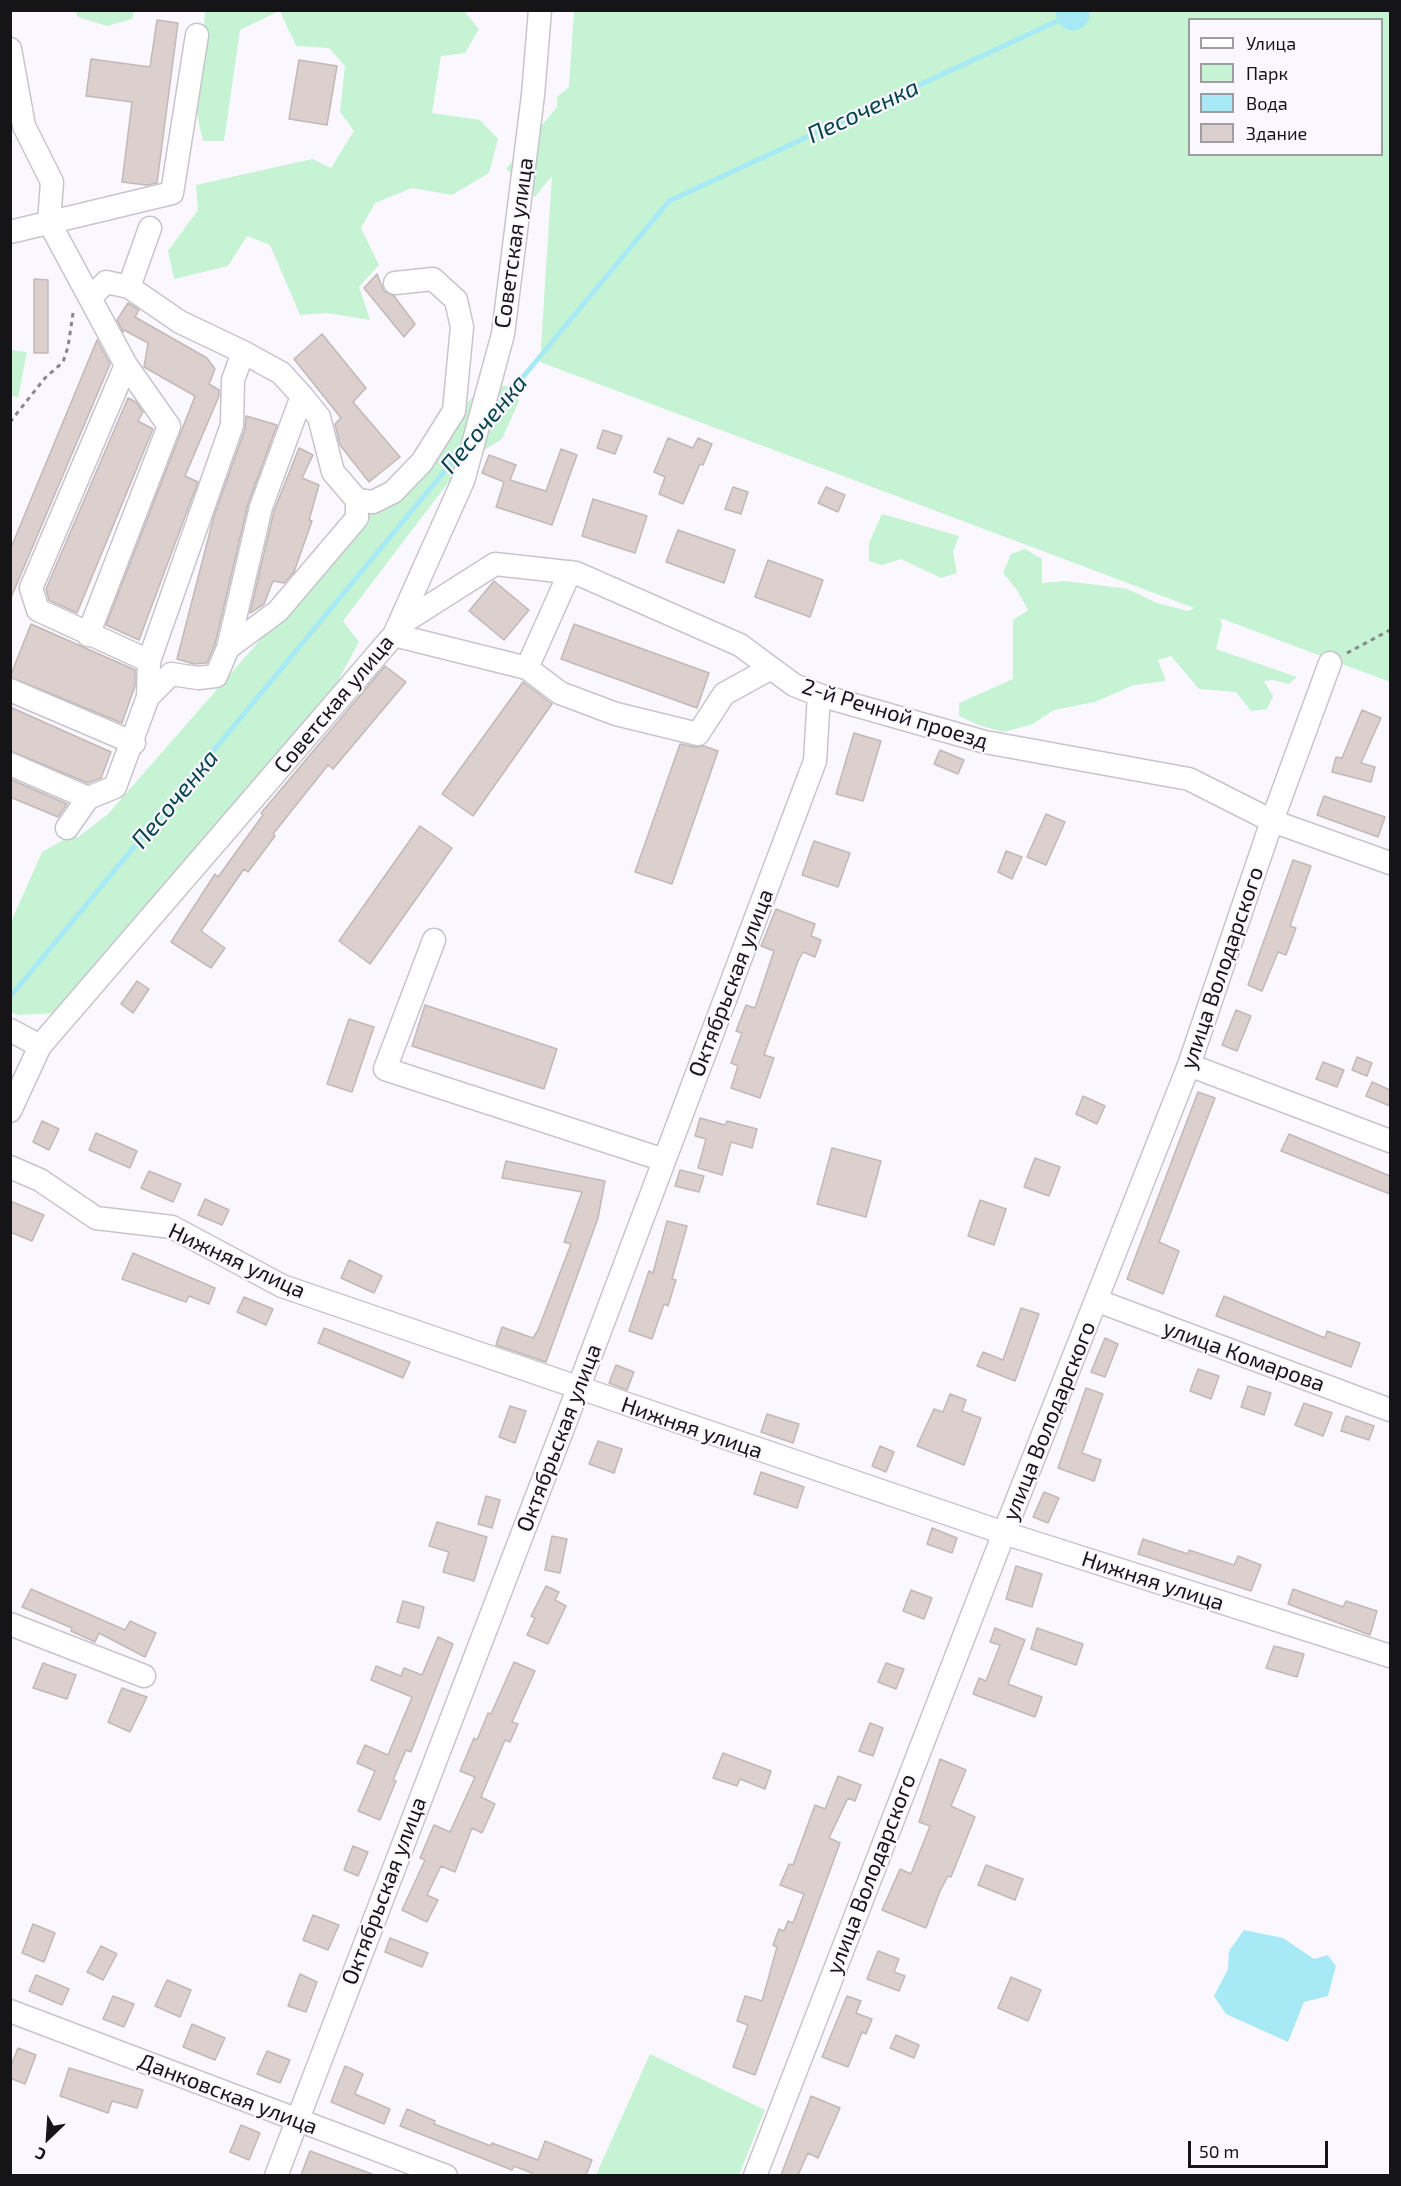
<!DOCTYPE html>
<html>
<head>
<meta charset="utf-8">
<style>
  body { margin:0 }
  #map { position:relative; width:1401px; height:2186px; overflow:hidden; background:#faf8fe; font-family:"Exo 2",sans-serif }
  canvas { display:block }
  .frame { position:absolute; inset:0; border:12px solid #151417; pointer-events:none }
  .legend { position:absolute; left:1188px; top:18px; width:195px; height:138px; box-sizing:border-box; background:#faf8fe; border:2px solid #9e9da2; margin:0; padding:8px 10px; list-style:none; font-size:18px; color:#151417 }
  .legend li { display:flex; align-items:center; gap:12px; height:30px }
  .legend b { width:30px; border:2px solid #9e9da2 }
  .north { position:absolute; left:18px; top:2108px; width:60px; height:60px; -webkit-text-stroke:4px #faf8fe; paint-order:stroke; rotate:205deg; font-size:16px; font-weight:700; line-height:24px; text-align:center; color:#151417 }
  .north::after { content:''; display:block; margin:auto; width:21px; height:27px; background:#151417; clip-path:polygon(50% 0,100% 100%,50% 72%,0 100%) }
  .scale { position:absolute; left:1188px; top:2141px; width:140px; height:27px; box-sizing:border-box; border:3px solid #151417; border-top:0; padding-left:8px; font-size:18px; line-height:21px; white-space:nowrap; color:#151417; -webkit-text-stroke:4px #faf8fe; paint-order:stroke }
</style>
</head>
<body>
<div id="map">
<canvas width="1401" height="2186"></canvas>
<div class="frame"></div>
<ul class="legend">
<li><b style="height:8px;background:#fff"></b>Улица</li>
<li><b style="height:16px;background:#c5f3d3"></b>Парк</li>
<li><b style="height:16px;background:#a7e9f4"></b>Вода</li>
<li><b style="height:16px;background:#dbd0ce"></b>Здание</li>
</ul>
<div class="north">С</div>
<div class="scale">50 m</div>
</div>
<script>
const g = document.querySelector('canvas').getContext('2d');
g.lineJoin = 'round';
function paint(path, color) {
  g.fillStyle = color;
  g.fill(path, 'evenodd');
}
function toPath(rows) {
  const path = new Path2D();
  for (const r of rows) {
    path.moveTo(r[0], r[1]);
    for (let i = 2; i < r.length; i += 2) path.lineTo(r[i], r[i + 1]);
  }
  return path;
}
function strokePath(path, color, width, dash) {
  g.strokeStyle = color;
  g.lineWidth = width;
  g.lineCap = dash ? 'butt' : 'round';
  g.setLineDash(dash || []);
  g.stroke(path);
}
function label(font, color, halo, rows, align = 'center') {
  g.font = font + ' "Exo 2",sans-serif';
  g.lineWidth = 4.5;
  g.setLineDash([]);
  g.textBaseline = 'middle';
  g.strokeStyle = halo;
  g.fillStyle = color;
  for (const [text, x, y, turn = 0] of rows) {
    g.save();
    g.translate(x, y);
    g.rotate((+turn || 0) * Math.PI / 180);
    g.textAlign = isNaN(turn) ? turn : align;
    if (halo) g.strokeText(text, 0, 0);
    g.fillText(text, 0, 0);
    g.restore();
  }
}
paint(toPath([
  [75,11,134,11,132,19,107,26,78,17],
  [205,11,279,11,240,30,224,141,203,141,197,115],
  [464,11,479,29,465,53,441,56,432,113,480,120,498,139,489,173,452,195,412,188,375,203,361,228,379,265,359,287,370,320,327,313,300,315,270,245,247,236,228,266,174,279,168,251,198,210,196,185,312,159,331,168,354,131,340,112,345,66,329,48,296,46,280,11],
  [574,11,1390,11,1390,682,1220,618,1222,625,1216,649,1297,677,1289,684,1273,680,1264,681,1273,696,1267,709,1251,711,1236,692,1199,689,1171,656,1158,660,1166,681,1134,685,1095,702,1054,710,1033,724,1004,732,981,726,959,716,959,703,1013,679,1013,620,1028,610,1017,590,1003,573,1011,554,1025,549,1042,559,1042,583,1065,581,1128,589,1157,603,1188,611,1194,608,540,362,552,176,535,197,506,169,557,107,557,97,569,87],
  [1190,20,1382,20,1382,154,1190,154],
  [10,350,27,352,18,398,11,395],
  [482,386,507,386,519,401,502,439,463,463,343,621,359,642,334,688,56,1013,18,1015,11,1012,11,922,42,852,65,839,78,837,108,814],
  [882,514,959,536,953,552,957,573,941,578,901,559,882,565,869,561,869,543],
  [650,2054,765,2110,739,2175,596,2175]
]), '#c5f3d3');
paint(toPath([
  [1244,1930,1283,1938,1314,1959,1328,1955,1336,1966,1328,1996,1304,2002,1288,2042,1226,2014,1214,1996,1228,1969,1229,1951]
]), '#a7e9f4');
strokePath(toPath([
  [489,418,669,201,1081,10],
  [10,997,462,450]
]), '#a7e9f4', 5);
strokePath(toPath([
  [1072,10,1073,14]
]), '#a7e9f4', 33);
const building = toPath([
  [157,20,178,23,157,183,146,185,122,182,132,102,86,96,91,59,150,67,157,20],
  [299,60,337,66,327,125,289,119,299,60],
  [377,274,384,291,394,296,415,324,404,337,364,288,377,274],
  [34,279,48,280,48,353,34,353,34,279],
  [128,303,139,310,135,317,207,358,215,369,209,384,219,390,219,396,185,476,198,482,139,640,106,625,195,396,144,367,148,343,124,330,123,332,117,320,128,303],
  [322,334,366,388,353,402,400,457,369,482,340,445,335,424,341,418,294,359,322,334],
  [97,340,110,364,10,600,10,550,97,340],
  [128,398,136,402,143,412,138,421,153,429,77,613,49,600,46,589,128,398],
  [246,416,277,425,248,504,215,644,207,663,194,664,177,659,214,516,245,429,246,416],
  [603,430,622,436,615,454,597,448,603,430],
  [668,438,693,448,698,438,712,444,703,465,700,464,683,504,659,494,665,477,654,472,668,438],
  [299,448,313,455,302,478,319,485,309,520,312,521,294,572,284,583,273,581,264,604,250,613,274,511,299,448],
  [561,449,577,455,552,525,496,507,504,482,482,473,489,455,516,465,510,480,546,491,561,449],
  [733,487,748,492,741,514,725,509,733,487],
  [826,487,845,495,838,512,818,503,826,487],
  [593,499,647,516,635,553,582,536,593,499],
  [678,530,735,550,724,583,666,562,678,530],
  [768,560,823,580,810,617,755,597,768,560],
  [494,581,529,610,504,640,469,611,494,581],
  [31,624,135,670,135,686,122,723,10,677,31,624],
  [574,624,709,673,697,708,561,659,574,624],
  [385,666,406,682,333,769,328,765,273,834,275,836,248,872,244,869,201,931,225,948,211,968,171,942,215,874,218,877,263,815,261,813,385,666],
  [523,682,552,704,473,816,442,794,523,682],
  [10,707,111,752,101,778,88,783,10,751,10,707],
  [1362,710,1381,718,1361,763,1375,767,1371,782,1332,772,1336,757,1342,758,1362,710],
  [854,733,881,741,863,801,836,794,854,733],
  [680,744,695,747,704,746,718,751,672,884,635,872,680,744],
  [940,750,964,760,958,774,934,764,940,750],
  [10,779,67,804,58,817,10,797,10,779],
  [1324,796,1385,817,1378,837,1317,815,1324,796],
  [1046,814,1065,822,1046,865,1027,857,1046,814],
  [420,826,452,848,370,964,339,941,420,826],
  [814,841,850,853,838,887,802,875,814,841],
  [1006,851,1022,857,1012,879,998,872,1006,851],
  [1293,860,1311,866,1290,926,1296,928,1286,955,1278,952,1262,991,1248,985,1293,860],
  [776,909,815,924,811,936,821,940,815,957,803,952,798,961,764,1055,774,1058,760,1098,731,1088,738,1066,731,1063,742,1033,736,1031,746,1005,755,1008,774,951,761,946,776,909],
  [137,981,149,989,133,1013,121,1004,137,981],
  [425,1005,557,1049,544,1089,412,1046,425,1005],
  [1236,1010,1251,1016,1237,1051,1222,1045,1236,1010],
  [349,1019,374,1027,352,1092,327,1084,349,1019],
  [1357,1057,1372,1063,1367,1076,1352,1070,1357,1057],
  [1323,1062,1344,1070,1337,1087,1316,1079,1323,1062],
  [1372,1082,1390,1090,1390,1106,1366,1096,1372,1082],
  [1198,1092,1215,1098,1159,1242,1179,1251,1163,1294,1127,1279,1198,1092],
  [1083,1096,1105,1106,1097,1124,1076,1114,1083,1096],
  [700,1118,725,1125,727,1121,757,1129,752,1148,731,1142,722,1175,698,1168,706,1139,695,1136,700,1118],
  [42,1121,59,1129,49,1150,33,1142,42,1121],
  [96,1133,137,1151,130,1168,89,1150,96,1133],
  [1289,1134,1390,1176,1390,1194,1281,1151,1289,1134],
  [832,1148,881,1161,866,1217,817,1204,832,1148],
  [1035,1158,1060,1167,1049,1196,1024,1187,1035,1158],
  [506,1161,605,1181,598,1218,546,1362,496,1345,502,1327,533,1338,538,1330,571,1244,564,1242,582,1192,502,1178,506,1161],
  [680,1170,704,1176,699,1192,675,1186,680,1170],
  [149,1171,181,1184,173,1202,141,1188,149,1171],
  [205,1199,229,1210,222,1225,198,1215,205,1199],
  [980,1200,1006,1209,994,1245,968,1236,980,1200],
  [10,1201,44,1215,32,1241,10,1232,10,1201],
  [667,1221,687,1226,672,1279,676,1280,668,1306,664,1304,652,1339,629,1331,649,1271,653,1273,667,1221],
  [133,1253,215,1288,209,1304,189,1296,186,1302,122,1279,133,1253],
  [349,1260,382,1276,374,1293,341,1278,349,1260],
  [1224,1296,1325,1338,1327,1331,1360,1343,1351,1367,1216,1316,1224,1296],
  [244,1297,273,1309,266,1325,237,1312,244,1297],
  [1021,1308,1039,1314,1015,1381,977,1366,983,1352,1003,1360,1021,1308],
  [324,1328,410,1362,403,1378,318,1343,324,1328],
  [1105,1338,1118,1344,1105,1377,1091,1372,1105,1338],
  [616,1365,634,1372,627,1390,609,1383,616,1365],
  [1198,1369,1219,1376,1211,1399,1190,1391,1198,1369],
  [1248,1386,1271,1393,1264,1415,1241,1407,1248,1386],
  [1086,1388,1103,1394,1082,1453,1101,1460,1094,1481,1058,1468,1086,1388],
  [950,1394,966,1400,962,1411,981,1418,964,1465,917,1446,934,1409,943,1412,950,1394],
  [1304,1403,1332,1413,1323,1436,1295,1425,1304,1403],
  [510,1406,526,1411,515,1443,499,1437,510,1406],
  [767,1414,799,1424,793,1443,761,1432,767,1414],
  [1346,1416,1374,1426,1369,1440,1341,1431,1346,1416],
  [598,1441,622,1449,614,1473,589,1464,598,1441],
  [880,1446,894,1452,886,1472,872,1466,880,1446],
  [761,1472,804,1487,797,1508,754,1494,761,1472],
  [1044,1492,1059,1498,1048,1523,1033,1517,1044,1492],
  [486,1496,500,1500,492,1528,478,1524,486,1496],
  [437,1522,487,1537,474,1581,443,1572,449,1552,429,1546,437,1522],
  [932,1528,957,1538,952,1553,927,1544,932,1528],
  [552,1536,567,1539,560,1573,545,1570,552,1536],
  [1143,1539,1188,1554,1189,1550,1234,1565,1238,1556,1261,1565,1251,1591,1138,1554,1143,1539],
  [1016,1566,1042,1574,1032,1607,1006,1599,1016,1566],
  [546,1586,559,1592,555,1600,566,1606,548,1644,527,1635,535,1618,531,1616,546,1586],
  [31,1589,125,1630,130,1621,156,1633,145,1657,99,1633,95,1642,71,1631,72,1628,22,1607,31,1589],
  [1293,1589,1343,1607,1346,1601,1377,1611,1370,1635,1288,1604,1293,1589],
  [911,1590,932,1598,924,1619,903,1611,911,1590],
  [403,1601,424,1607,419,1628,397,1622,403,1601],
  [995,1628,1025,1640,1008,1684,1042,1697,1035,1717,973,1694,979,1678,986,1681,1000,1645,990,1642,995,1628],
  [1037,1628,1083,1644,1076,1665,1031,1649,1037,1628],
  [438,1637,453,1644,411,1752,406,1750,393,1780,396,1781,380,1820,358,1811,375,1771,357,1763,365,1745,388,1755,412,1697,371,1680,376,1666,401,1676,404,1668,422,1675,438,1637],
  [1274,1646,1304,1654,1297,1677,1266,1668,1274,1646],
  [514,1662,535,1671,512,1722,518,1724,510,1742,505,1740,481,1797,495,1804,482,1833,472,1828,455,1872,441,1866,427,1895,438,1900,427,1922,402,1910,425,1860,420,1858,434,1825,450,1832,475,1777,460,1771,474,1738,477,1740,488,1713,491,1714,514,1662],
  [43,1663,76,1675,67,1699,33,1688,43,1663],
  [886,1663,904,1669,896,1689,878,1682,886,1663],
  [122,1688,147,1697,130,1732,108,1722,122,1688],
  [870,1723,883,1728,873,1756,859,1751,870,1723],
  [723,1753,771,1771,765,1789,740,1779,737,1786,713,1778,723,1753],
  [940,1759,966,1770,951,1806,975,1817,951,1877,948,1876,940,1891,926,1928,882,1910,900,1869,911,1874,930,1826,919,1822,940,1759],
  [838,1776,861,1785,855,1801,848,1798,829,1838,840,1843,755,2075,733,2067,748,2025,737,2021,745,1996,762,2001,777,1947,773,1945,779,1929,784,1931,788,1921,793,1923,804,1894,780,1885,789,1864,793,1865,815,1805,825,1809,838,1776],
  [353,1846,368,1852,358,1876,344,1870,353,1846],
  [986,1865,1023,1879,1015,1900,978,1885,986,1865],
  [313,1915,339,1925,328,1950,303,1940,313,1915],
  [33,1924,55,1933,44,1962,22,1953,33,1924],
  [390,1938,428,1953,422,1967,385,1952,390,1938],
  [101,1946,117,1954,103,1980,87,1972,101,1946],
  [878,1951,899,1959,894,1972,905,1976,899,1991,867,1979,878,1951],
  [300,1974,317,1982,306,2012,288,2006,300,1974],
  [36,1975,69,1989,62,2005,29,1991,36,1975],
  [1011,1977,1041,1990,1028,2021,998,2008,1011,1977],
  [167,1980,191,1990,180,2017,155,2006,167,1980],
  [113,1996,134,2004,124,2027,103,2019,113,1996],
  [847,1996,861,2001,856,2013,872,2019,866,2034,862,2032,848,2067,822,2057,847,1996],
  [192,2024,225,2038,215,2060,183,2047,192,2024],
  [896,2035,919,2045,914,2058,890,2048,896,2035],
  [18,2048,36,2055,25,2084,10,2078,10,2068,18,2048],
  [267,2051,290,2060,280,2083,257,2074,267,2051],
  [345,2066,363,2074,355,2094,390,2109,384,2124,331,2102,345,2066],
  [69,2068,143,2090,137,2108,112,2101,108,2113,60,2096,69,2068],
  [811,2096,840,2108,818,2158,808,2153,798,2175,781,2175,811,2096],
  [407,2109,435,2121,434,2124,491,2146,492,2143,538,2160,545,2141,592,2160,586,2175,531,2175,532,2173,514,2166,512,2170,400,2126,407,2109],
  [241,2125,260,2133,249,2160,230,2152,241,2125],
  [310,2151,372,2174,371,2175,301,2175,310,2151]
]);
paint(building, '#dbd0ce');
strokePath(building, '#c2b8b6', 1.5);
const minor = toPath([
  [10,49,24,126,52,182,49,222,126,365,31,588,38,610,149,661,148,697,115,787,88,798,67,828],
  [10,232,172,193,197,35],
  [129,287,150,228],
  [91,297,106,282,129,287,180,322,243,352,233,380,232,425,149,661],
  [357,500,373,502,393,492,422,462,454,411,462,327,456,300,433,279,395,283],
  [399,629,407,620,495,564,576,573,740,645,794,685,819,695,985,742,1189,779,1272,821,1390,863],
  [88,635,169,426,126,365],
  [394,635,527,668,560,693,616,714,698,734,724,694,771,668],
  [228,648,278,611,357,518,357,500,333,472,319,417,302,396],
  [527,668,570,572],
  [10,690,134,743],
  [148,697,171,674,198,678,216,676,228,648,261,507,302,396,281,373,243,352],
  [10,764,88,798],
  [434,940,385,1069,664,1160],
  [10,1030,40,1046],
  [1189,1065,1390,1141],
  [10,1111,40,1046,394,635,463,481,503,334,533,95,540,10],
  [10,1167,40,1180,96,1218,172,1227,282,1286,1004,1533,1390,1656],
  [1098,1301,1390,1410],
  [10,1624,144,1676],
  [10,2011,446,2176],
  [276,2176,578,1389,815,761,819,695],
  [755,2176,1004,1533,1189,1065,1272,821,1330,663]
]);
strokePath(minor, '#c8c4cd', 25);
strokePath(toPath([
  [10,422,45,378,63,362,68,347,73,313],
  [1347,653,1390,630]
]), '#88878b', 3, [4.5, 4.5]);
strokePath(minor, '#fff', 22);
label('22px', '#151417', '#faf8fe', [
  ["Советская улица",514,243,-82],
  ["Советская улица",334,704,-50],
  ["2-й Речной проезд",895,714,17],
  ["улица Володарского",1222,968,-71],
  ["Октябрьская улица",731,983,-69],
  ["Нижняя улица",237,1261,25],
  ["улица Комарова",1244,1356,20],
  ["улица Володарского",1049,1421,-68],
  ["Нижняя улица",692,1428,19],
  ["Октябрьская улица",559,1438,-69],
  ["Нижняя улица",1153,1581,18],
  ["улица Володарского",871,1874,-69],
  ["Октябрьская улица",384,1891,-69],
  ["Данковская улица",228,2094,21]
]);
label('italic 24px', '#05444c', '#faf8fe', [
  ["Песоченка",863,111,-25],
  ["Песоченка",484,424,-50],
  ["Песоченка",175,799,-50]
]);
</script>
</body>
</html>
